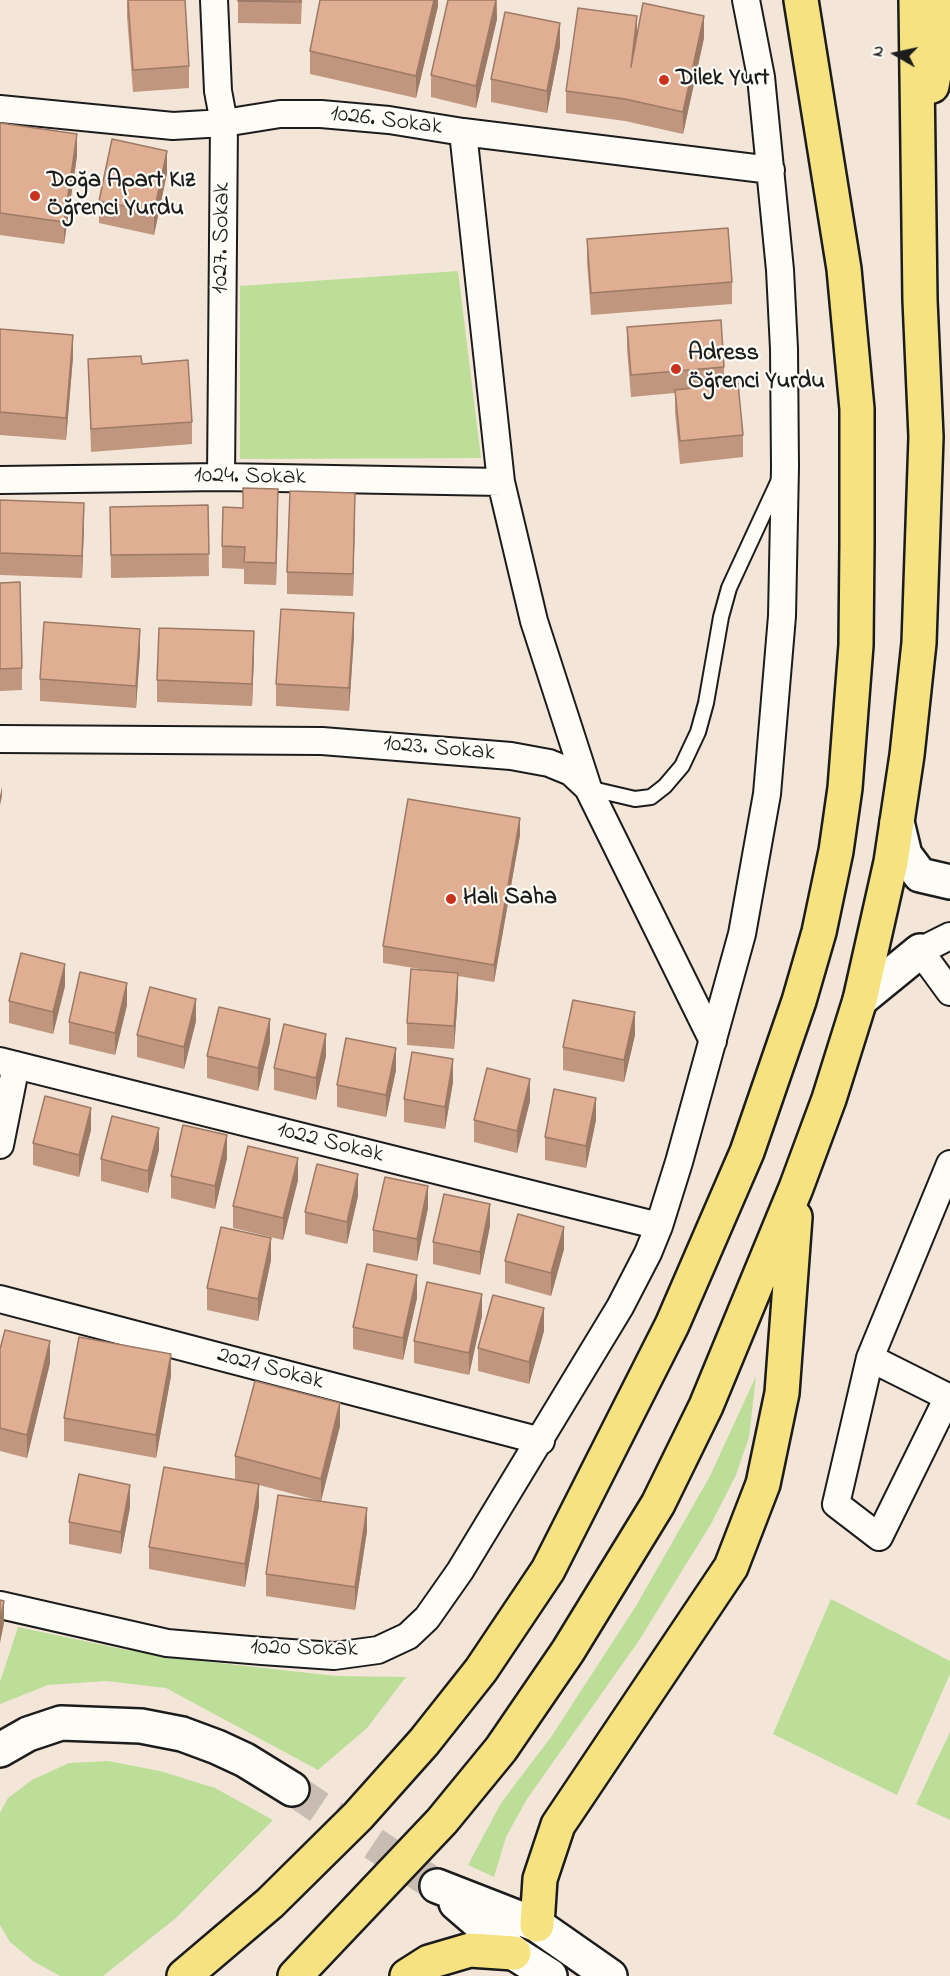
<!DOCTYPE html>
<html>
<head>
<meta charset="utf-8">
<style>
  body { margin:0 }
  #map { position:relative; width:950px; height:1976px; overflow:hidden; background:#f4e5d9; font-family:"Indie Flower",sans-serif }
  canvas { display:block }
  .north { position:absolute; left:866px; top:24px; width:60px; height:60px; -webkit-text-stroke:4px #fdfcf7; paint-order:stroke; rotate:279deg; font-size:16px; font-weight:700; line-height:24px; text-align:center; color:#1c1c1c }
  .north::after { content:''; display:block; margin:auto; width:21px; height:27px; background:#1c1c1c; clip-path:polygon(50% 0,100% 100%,50% 72%,0 100%) }
</style>
</head>
<body>
<div id="map">
<canvas width="950" height="1976"></canvas>
<div class="north">N</div>
</div>
<script>
const g = document.querySelector('canvas').getContext('2d');
g.lineJoin = 'round';
function paint(path, color) {
  g.fillStyle = color;
  g.fill(path, 'evenodd');
}
function toPath(rows) {
  const path = new Path2D();
  for (const r of rows) {
    path.moveTo(r[0], r[1]);
    for (let i = 2; i < r.length; i += 2) path.lineTo(r[i], r[i + 1]);
  }
  return path;
}
function strokePath(path, color, width, dash) {
  g.strokeStyle = color;
  g.lineWidth = width;
  g.lineCap = dash ? 'butt' : 'round';
  g.setLineDash(dash || []);
  g.stroke(path);
}
function label(font, color, halo, rows, align = 'center') {
  g.font = font + ' "Indie Flower",sans-serif';
  g.lineWidth = 4.5;
  g.setLineDash([]);
  g.textBaseline = 'middle';
  g.strokeStyle = halo;
  g.fillStyle = color;
  for (const [text, x, y, turn = 0] of rows) {
    g.save();
    g.translate(x, y);
    g.rotate((+turn || 0) * Math.PI / 180);
    g.textAlign = isNaN(turn) ? turn : align;
    if (halo) g.strokeText(text, 0, 0);
    g.fillText(text, 0, 0);
    g.restore();
  }
}
paint(toPath([
  [458,271,481,458,240,459,240,286],
  [756,1376,749,1437,736,1475,711,1524,638,1642,527,1799,506,1837,494,1877,468,1865,501,1803,551,1737,636,1606,710,1476],
  [831,1599,950,1661,950,1674,897,1795,773,1734],
  [18,1627,122,1649,183,1659,336,1676,406,1677,367,1728,318,1770,166,1688,106,1681,48,1685,0,1704,0,1682],
  [950,1732,950,1820,916,1804],
  [108,1761,160,1771,215,1788,273,1820,176,1918,103,1976,60,1976,33,1961,10,1942,0,1925,0,1813,8,1798,32,1780,69,1763]
]), '#bcde98');
strokePath(toPath([
  [292,1789,437,1886]
]), '#c9bdb3', 33, [33, 16]);
const service = toPath([
  [588,788,635,799,651,797,665,786,682,766,698,732,706,703,721,617,729,588,779,480]
]);
const minor = toPath([
  [214,0,218,91,224,123,221,477],
  [0,109,173,126,224,123,280,114,321,114,389,120,463,132,771,170],
  [463,132,501,482,534,621,588,788],
  [0,480,221,477,501,482],
  [0,739,322,741,511,756,549,763,571,772,588,788,713,1041],
  [950,936,920,951,950,992],
  [0,1061,659,1226],
  [0,1145,16,1065],
  [0,1299,541,1441],
  [870,1358,948,1397,879,1537,836,1504,870,1358,950,1164],
  [0,1605,167,1643,262,1651,334,1656,378,1650,408,1636,427,1618,460,1571,620,1307,648,1253,659,1226,679,1162,742,934,767,794,782,616,785,467,784,349,780,270,761,77,746,0]
]);
const secondary = toPath([
  [897,822,905,855,920,875,950,882],
  [860,1000,920,951],
  [0,1750,28,1734,61,1723,141,1726,182,1734,217,1747,245,1760,292,1789],
  [437,1886,537,1925,610,1976],
  [456,1903,514,1953,550,1976]
]);
const trunk = toPath([
  [932,86,948,0],
  [537,1925,540,1879,558,1825,731,1567,763,1484,782,1393,795,1217],
  [184,1976,270,1903,358,1816,424,1742,481,1670,548,1570,672,1325,747,1152,799,1001,819,932,836,851,845,788,856,645,857,544,857,409,844,269,801,0],
  [295,1976,442,1821,501,1749,568,1651,658,1504,706,1406,796,1188,829,1099,860,1000,891,862,907,755,919,643,926,437,920,300,916,0],
  [407,1976,429,1962,470,1950,514,1953]
]);
strokePath(service, '#1c1c1c', 18);
strokePath(minor, '#1c1c1c', 30);
strokePath(secondary, '#1c1c1c', 38);
strokePath(trunk, '#1c1c1c', 38);
strokePath(service, '#fdfcf7', 14);
strokePath(minor, '#fdfcf7', 26);
strokePath(secondary, '#fdfcf7', 33);
strokePath(trunk, '#f6e281', 33);
paint(toPath([
  [127,0,189,66,189,88,133,92,127,17],
  [302,0,301,24,238,23,238,1],
  [438,0,438,6,416,98,310,74,310,51],
  [497,0,497,19,476,108,431,97,431,75],
  [637,32,704,38,683,134,625,121,566,113,566,91],
  [560,46,547,113,491,102,491,79],
  [0,123,77,156,64,244,0,235],
  [167,173,154,235,99,223,99,201],
  [587,239,732,282,732,304,591,315,587,262],
  [627,327,724,367,724,384,743,435,743,457,680,464,675,412,675,393,631,397,627,349],
  [0,329,73,357,66,440,0,435],
  [88,359,192,422,192,444,91,452],
  [0,500,84,525,82,578,0,575],
  [208,505,209,576,111,578,110,507],
  [278,511,276,585,244,584,244,569,222,568,222,546],
  [355,515,353,596,287,594,287,572],
  [0,583,22,668,22,690,0,691],
  [354,636,349,711,276,706,276,684],
  [140,651,136,708,40,701,40,679],
  [254,654,252,706,157,702,157,680],
  [520,835,494,982,458,976,458,995,454,1049,407,1045,407,1023,426,970,383,963,383,946],
  [65,986,53,1034,9,1023,9,1001],
  [127,1005,115,1055,69,1044,69,1022],
  [196,1021,184,1069,137,1057,137,1035],
  [635,1035,624,1082,563,1070,563,1047],
  [270,1042,258,1091,207,1078,207,1056],
  [326,1056,316,1100,274,1090,274,1068],
  [396,1070,386,1117,337,1107,337,1085],
  [453,1082,445,1129,404,1122,404,1099],
  [530,1101,517,1153,474,1142,474,1120],
  [596,1120,586,1168,545,1160,545,1137],
  [91,1130,79,1177,33,1165,33,1143],
  [159,1150,148,1193,101,1181,101,1159],
  [227,1158,215,1209,171,1198,171,1176],
  [298,1180,283,1240,233,1228,233,1206],
  [358,1196,347,1244,305,1234,305,1212],
  [428,1208,417,1261,373,1252,373,1230],
  [490,1226,480,1275,433,1264,433,1242],
  [564,1249,551,1296,505,1283,505,1261],
  [271,1260,258,1321,207,1310,207,1288],
  [417,1298,403,1360,353,1349,353,1327],
  [482,1316,469,1375,414,1363,414,1341],
  [544,1331,529,1384,478,1371,478,1348],
  [0,1349,50,1363,27,1458,0,1451],
  [171,1376,156,1458,64,1441,64,1418],
  [340,1426,321,1501,367,1531,355,1610,266,1596,266,1574,320,1501,259,1485,259,1506,245,1587,149,1569,149,1547,244,1481,235,1479,235,1456],
  [130,1507,121,1554,69,1544,69,1522]
]), '#c1967e');
paint(toPath([
  [434,0,438,0,438,6,416,98,416,76],
  [496,0,497,19,476,108,476,86],
  [637,16,637,39,631,67],
  [704,16,704,38,683,134,683,112],
  [560,23,560,46,547,113,547,91],
  [77,134,77,156,64,244,64,222],
  [167,151,167,173,154,235,154,212],
  [73,335,73,357,66,440,66,418],
  [278,489,278,511,276,585,276,563],
  [355,493,355,515,353,596,353,574],
  [84,503,84,525,82,578,82,556],
  [354,613,354,636,349,711,349,688],
  [140,629,140,651,136,708,136,686],
  [254,631,254,654,252,706,252,684],
  [2,787,2,796,0,805,0,796],
  [520,818,520,835,494,982,494,965],
  [65,964,65,986,53,1034,53,1012],
  [458,973,458,995,454,1049,454,1026],
  [127,983,127,1005,115,1055,115,1033],
  [196,999,196,1021,184,1069,184,1047],
  [635,1012,635,1035,624,1082,624,1060],
  [270,1019,270,1042,258,1091,258,1068],
  [326,1034,326,1056,316,1100,316,1078],
  [396,1048,396,1070,386,1117,386,1095],
  [453,1059,453,1082,445,1129,445,1107],
  [530,1079,530,1101,517,1153,517,1131],
  [596,1098,596,1120,586,1168,586,1146],
  [91,1108,91,1130,79,1177,79,1155],
  [159,1128,159,1150,148,1193,148,1171],
  [227,1135,227,1158,215,1209,215,1186],
  [298,1158,298,1180,283,1240,283,1218],
  [358,1174,358,1196,347,1244,347,1222],
  [428,1186,428,1208,417,1261,417,1239],
  [490,1204,490,1226,480,1275,480,1252],
  [564,1227,564,1249,551,1296,551,1273],
  [271,1238,271,1260,258,1321,258,1299],
  [417,1275,417,1298,403,1360,403,1338],
  [482,1294,482,1316,469,1375,469,1353],
  [544,1308,544,1331,529,1384,529,1362],
  [50,1341,50,1363,27,1458,27,1435],
  [171,1354,171,1376,156,1458,156,1435],
  [340,1403,340,1426,321,1501,321,1479],
  [259,1484,259,1506,245,1587,245,1564],
  [130,1485,130,1507,121,1554,121,1532],
  [367,1508,367,1531,355,1610,355,1587],
  [4,1601,4,1623,0,1643,0,1621]
]), '#9d7a66');
const building = toPath([
  [128,0,185,0,189,66,133,70,128,0],
  [238,0,301,0,301,2,238,1,238,0],
  [320,0,434,0,416,76,310,51,320,0],
  [448,0,496,0,476,86,431,75,448,0],
  [643,3,704,16,683,112,625,99,566,91,578,8,637,16,631,67,643,3],
  [505,12,560,23,547,91,491,79,505,12],
  [0,123,77,134,64,222,0,213,0,123],
  [112,139,167,151,154,212,99,201,112,139],
  [728,228,732,282,591,293,587,239,728,228],
  [721,320,724,367,631,375,627,327,721,320],
  [0,329,73,335,66,418,0,412,0,329],
  [141,356,142,364,188,360,192,422,91,429,88,359,141,356],
  [738,383,743,435,680,441,675,390,738,383],
  [243,488,278,489,276,563,244,562,245,547,222,546,223,507,243,508,243,488],
  [290,491,355,493,353,574,287,572,290,491],
  [0,500,84,503,82,556,0,553,0,500],
  [208,505,209,554,111,555,110,507,208,505],
  [20,582,22,668,0,669,0,583,20,582],
  [281,609,354,613,349,688,276,684,281,609],
  [44,622,140,629,136,686,40,679,44,622],
  [159,628,254,631,252,684,157,680,159,628],
  [408,799,520,818,494,965,383,946,408,799],
  [21,953,65,964,53,1012,9,1001,21,953],
  [411,969,458,973,454,1026,407,1023,411,969],
  [80,972,127,983,115,1033,69,1022,80,972],
  [150,987,196,999,184,1047,137,1035,150,987],
  [573,1000,635,1012,624,1060,563,1047,573,1000],
  [219,1007,270,1019,258,1068,207,1056,219,1007],
  [284,1024,326,1034,316,1078,274,1068,284,1024],
  [346,1038,396,1048,386,1095,337,1085,346,1038],
  [412,1052,453,1059,445,1107,404,1099,412,1052],
  [487,1068,530,1079,517,1131,474,1120,487,1068],
  [554,1089,596,1098,586,1146,545,1137,554,1089],
  [45,1096,91,1108,79,1155,33,1143,45,1096],
  [112,1116,159,1128,148,1171,101,1159,112,1116],
  [183,1125,227,1135,215,1186,171,1176,183,1125],
  [248,1146,298,1158,283,1218,233,1206,248,1146],
  [317,1164,358,1174,347,1222,305,1212,317,1164],
  [385,1177,428,1186,417,1239,373,1230,385,1177],
  [444,1194,490,1204,480,1252,433,1242,444,1194],
  [518,1214,564,1227,551,1273,505,1261,518,1214],
  [221,1227,271,1238,258,1299,207,1288,221,1227],
  [367,1264,417,1275,403,1338,353,1327,367,1264],
  [427,1282,482,1294,469,1353,414,1341,427,1282],
  [493,1295,544,1308,529,1362,478,1348,493,1295],
  [5,1330,50,1341,27,1435,0,1428,0,1349,5,1330],
  [79,1337,171,1354,156,1435,64,1418,79,1337],
  [255,1381,340,1403,321,1479,235,1456,255,1381],
  [164,1467,259,1484,245,1564,149,1547,164,1467],
  [79,1474,130,1485,121,1532,69,1522,79,1474],
  [278,1495,367,1508,355,1587,266,1574,278,1495],
  [0,1600,4,1601,0,1621,0,1600]
]);
paint(building, '#e0ae92');
strokePath(building, '#9d7a66', 1.5);
for (const [x, y, r, color] of [
  [664,80,6,"#c8321e"],
  [35,196,6,"#c8321e"],
  [676,369,6,"#c8321e"],
  [451,899,6,"#c8321e"]
]) {
  const dot = new Path2D();
  dot.arc(x, y, r, 0, 2 * Math.PI);
  g.fillStyle = color;
  g.fill(dot);
  strokePath(dot, '#fdfcf7', 2);
}
label('bold 24px', '#1c1c1c', '#fdfcf7', [
  ["Dilek Yurt",676,80],
  ["Doğa Apart Kız",47,182],
  ["Öğrenci Yurdu",47,210],
  ["Adress",688,355],
  ["Öğrenci Yurdu",688,383],
  ["Halı Saha",463,899]
], 'left');
label('24px', '#1c1c1c', '#fdfcf7', [
  ["1026. Sokak",386,122,7],
  ["1027. Sokak",223,238,-89],
  ["1024. Sokak",250,478,1],
  ["1023. Sokak",439,750,5],
  ["1022 Sokak",330,1144,14],
  ["2021 Sokak",270,1370,15],
  ["1020 Sokak",304,1650,1]
]);
</script>
</body>
</html>
